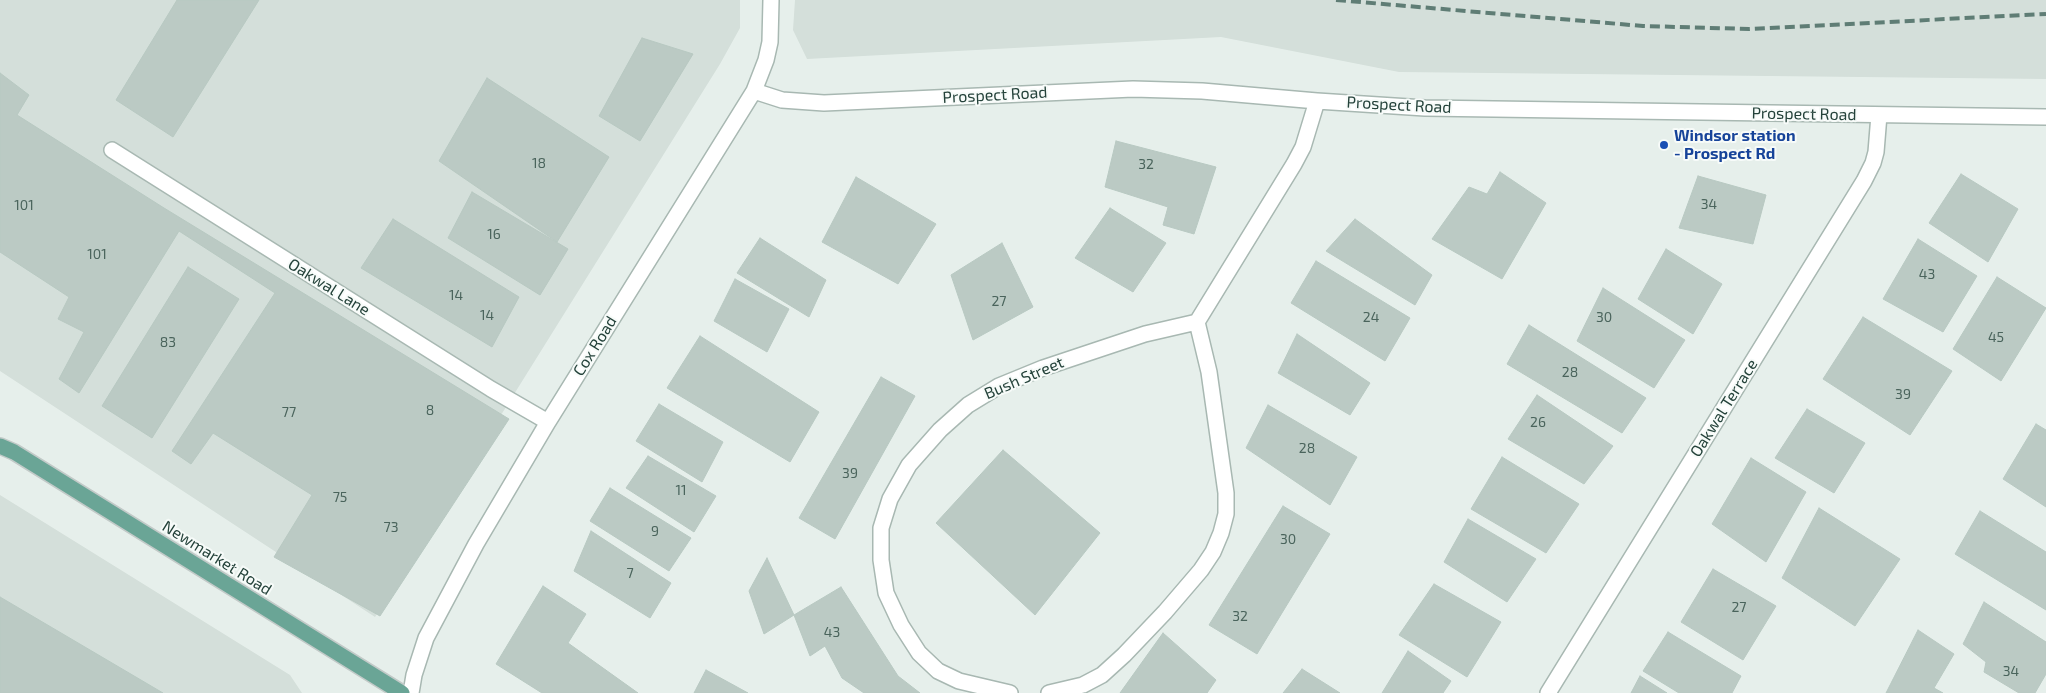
<!DOCTYPE html>
<html>
<head>
<meta charset="utf-8">
<style>
  body { margin:0 }
  canvas { display:block; background:#e6efeb }
</style>
</head>
<body>
<canvas width="2046" height="693"></canvas>
<script>
const g = document.querySelector('canvas').getContext('2d');
g.lineJoin = 'round';
function paint(path, color) {
  g.fillStyle = color;
  g.fill(path, 'evenodd');
}
function toPath(rows) {
  const path = new Path2D();
  for (const r of rows) {
    path.moveTo(r[0], r[1]);
    for (let i = 2; i < r.length; i += 2) path.lineTo(r[i], r[i + 1]);
  }
  return path;
}
function strokePath(path, color, width, dash) {
  g.strokeStyle = color;
  g.lineWidth = width;
  g.lineCap = dash ? 'butt' : 'round';
  g.setLineDash(dash || []);
  g.stroke(path);
}
function label(font, color, halo, rows, align = 'center') {
  g.font = font + ' "Exo 2",sans-serif';
  g.lineWidth = 4;
  g.setLineDash([]);
  g.textBaseline = 'middle';
  g.strokeStyle = halo;
  g.fillStyle = color;
  for (const [text, x, y, turn = 0] of rows) {
    g.save();
    g.translate(x, y);
    g.rotate((+turn || 0) * Math.PI / 180);
    g.textAlign = isNaN(turn) ? turn : align;
    if (halo) g.strokeText(text, 0, 0);
    g.fillText(text, 0, 0);
    g.restore();
  }
}
paint(toPath([
  [0,0,740,0,740,28,720,64,375,617,0,371],
  [795,0,2046,0,2046,79,1399,72,1221,37,807,59,793,30],
  [0,495,290,675,302,693,0,693]
]), '#d4dfda');
const building = toPath([
  [177,0,259,0,173,137,116,100,177,0],
  [642,38,693,54,640,141,599,116,642,38],
  [0,73,29,95,17,115,164,208,509,419,380,616,274,557,312,495,213,433,191,464,172,451,275,293,179,231,79,393,59,379,84,332,58,319,69,297,0,252,0,73],
  [487,78,609,157,557,242,439,161,487,78],
  [1116,141,1216,167,1194,234,1163,225,1168,207,1105,187,1116,141],
  [1500,172,1546,203,1502,279,1432,239,1469,187,1487,194,1500,172],
  [1961,174,2018,209,1988,262,1929,223,1961,174],
  [1698,176,1766,195,1753,244,1679,228,1698,176],
  [856,177,936,224,898,284,822,242,856,177],
  [472,192,568,249,540,295,448,238,472,192],
  [1110,208,1166,243,1133,292,1075,258,1110,208],
  [393,219,519,297,492,347,361,268,393,219],
  [1355,219,1432,275,1415,305,1326,251,1355,219],
  [760,238,826,280,809,317,737,273,760,238],
  [1918,239,1977,276,1943,332,1883,299,1918,239],
  [1002,243,1033,307,973,340,951,275,1002,243],
  [1666,249,1722,284,1693,334,1638,299,1666,249],
  [1316,261,1410,318,1385,361,1291,303,1316,261],
  [188,267,239,299,152,438,102,406,188,267],
  [1997,277,2046,308,2001,381,1953,349,1997,277],
  [735,279,789,309,767,352,714,321,735,279],
  [1603,288,1685,340,1654,388,1577,341,1603,288],
  [1863,317,1952,371,1910,435,1823,379,1863,317],
  [1529,325,1646,398,1622,433,1507,364,1529,325],
  [1297,334,1370,383,1350,415,1278,373,1297,334],
  [700,336,819,412,790,462,667,388,700,336],
  [881,377,915,396,835,539,799,518,881,377],
  [1537,395,1613,446,1584,484,1508,439,1537,395],
  [659,404,723,442,702,482,636,441,659,404],
  [1268,405,1357,457,1330,505,1246,448,1268,405],
  [1807,409,1865,443,1834,493,1775,458,1807,409],
  [2036,424,2046,430,2046,507,2003,479,2036,424],
  [1003,450,1100,533,1035,615,936,523,1003,450],
  [648,456,716,496,694,532,626,488,648,456],
  [1502,457,1579,504,1546,553,1471,509,1502,457],
  [1751,458,1806,492,1766,562,1712,524,1751,458],
  [610,488,691,538,669,571,590,521,610,488],
  [1283,506,1330,534,1257,654,1209,625,1283,506],
  [1819,508,1900,559,1855,626,1782,578,1819,508],
  [1980,511,2046,552,2046,610,1955,554,1980,511],
  [1468,519,1536,559,1507,602,1444,562,1468,519],
  [591,531,671,583,650,618,574,571,591,531],
  [767,558,794,615,764,634,749,591,767,558],
  [1713,569,1776,606,1743,660,1681,622,1713,569],
  [1434,584,1501,622,1467,677,1399,635,1434,584],
  [543,586,586,614,568,643,638,693,542,693,496,664,543,586],
  [841,587,898,676,920,693,864,693,842,678,825,646,810,656,794,615,841,587],
  [0,597,163,693,0,693,0,597],
  [1984,602,2046,642,2046,674,2035,693,2019,693,1984,672,1986,662,1963,644,1984,602],
  [1918,630,1954,654,1934,688,1943,693,1886,693,1918,630],
  [1668,632,1741,676,1732,693,1679,693,1643,671,1668,632],
  [1163,633,1216,680,1207,693,1120,693,1163,633],
  [1408,651,1451,681,1443,693,1382,693,1408,651],
  [1302,669,1340,693,1283,693,1302,669],
  [706,670,748,693,694,693,706,670],
  [1640,676,1667,693,1631,693,1640,676]
]);
paint(building, '#bbcac4');
strokePath(building, '#b8c9c2', 1);
const minor = toPath([
  [754,91,782,100,824,103,1133,89,1202,91,1317,101,1425,108,2046,117],
  [112,150,491,389,548,422],
  [411,693,414,675,426,638,476,544,548,422,754,91,766,60,770,42,771,0],
  [1010,693,959,681,938,671,919,653,901,625,886,593,881,560,881,528,890,499,909,465,940,430,968,405,999,386,1043,368,1145,334,1197,322],
  [1049,693,1083,685,1102,675,1124,655,1165,612,1201,570,1213,552,1221,533,1226,514,1226,493,1209,372,1197,322,1294,164,1303,147,1317,101],
  [1548,693,1864,181,1873,163,1876,152,1879,115]
]);
const major = toPath([
  [0,446,14,452,402,693]
]);
strokePath(minor, '#a8b8b2', 18);
strokePath(major, '#c2cac8', 18);
strokePath(minor, '#fff', 15);
strokePath(major, '#6aa596', 15);
strokePath(toPath([
  [1336,0,1643,26,1749,29,2046,14]
]), '#5f7d75', 4, [10, 5]);
for (const [x, y, r, color] of [
  [1664,145,5,"#1a4fb4"]
]) {
  const dot = new Path2D();
  dot.arc(x, y, r, 0, 2 * Math.PI);
  g.fillStyle = color;
  g.fill(dot);
  strokePath(dot, '#f7fbf9', 2);
}
label('14px', '#4a645c', null, [
  ["18",539,163],
  ["32",1146,164],
  ["34",1709,204],
  ["101",24,205],
  ["16",494,234],
  ["101",97,254],
  ["43",1927,274],
  ["14",456,295],
  ["27",999,301],
  ["14",487,315],
  ["24",1371,317],
  ["30",1604,317],
  ["45",1996,337],
  ["83",168,342],
  ["28",1570,372],
  ["39",1903,394],
  ["8",430,410],
  ["77",289,412],
  ["26",1538,422],
  ["28",1307,448],
  ["39",850,473],
  ["11",681,490],
  ["75",340,497],
  ["73",391,527],
  ["9",655,531],
  ["30",1288,539],
  ["7",630,573],
  ["27",1739,607],
  ["32",1240,616],
  ["43",832,632],
  ["34",2011,671]
]);
label('16px', '#24423a', '#f7fbf9', [
  ["Prospect Road",995,95,-3],
  ["Prospect Road",1399,105,3],
  ["Prospect Road",1804,114,1],
  ["Oakwal Lane",329,287,32],
  ["Cox Road",595,346,-58],
  ["Bush Street",1024,378,-23],
  ["Oakwal Terrace",1724,408,-58],
  ["Newmarket Road",217,558,32]
]);
label('bold 16px', '#164399', '#f7fbf9', [
  ["Windsor station",1674,136],
  ["- Prospect Rd",1674,154]
], 'left');
</script>
</body>
</html>
